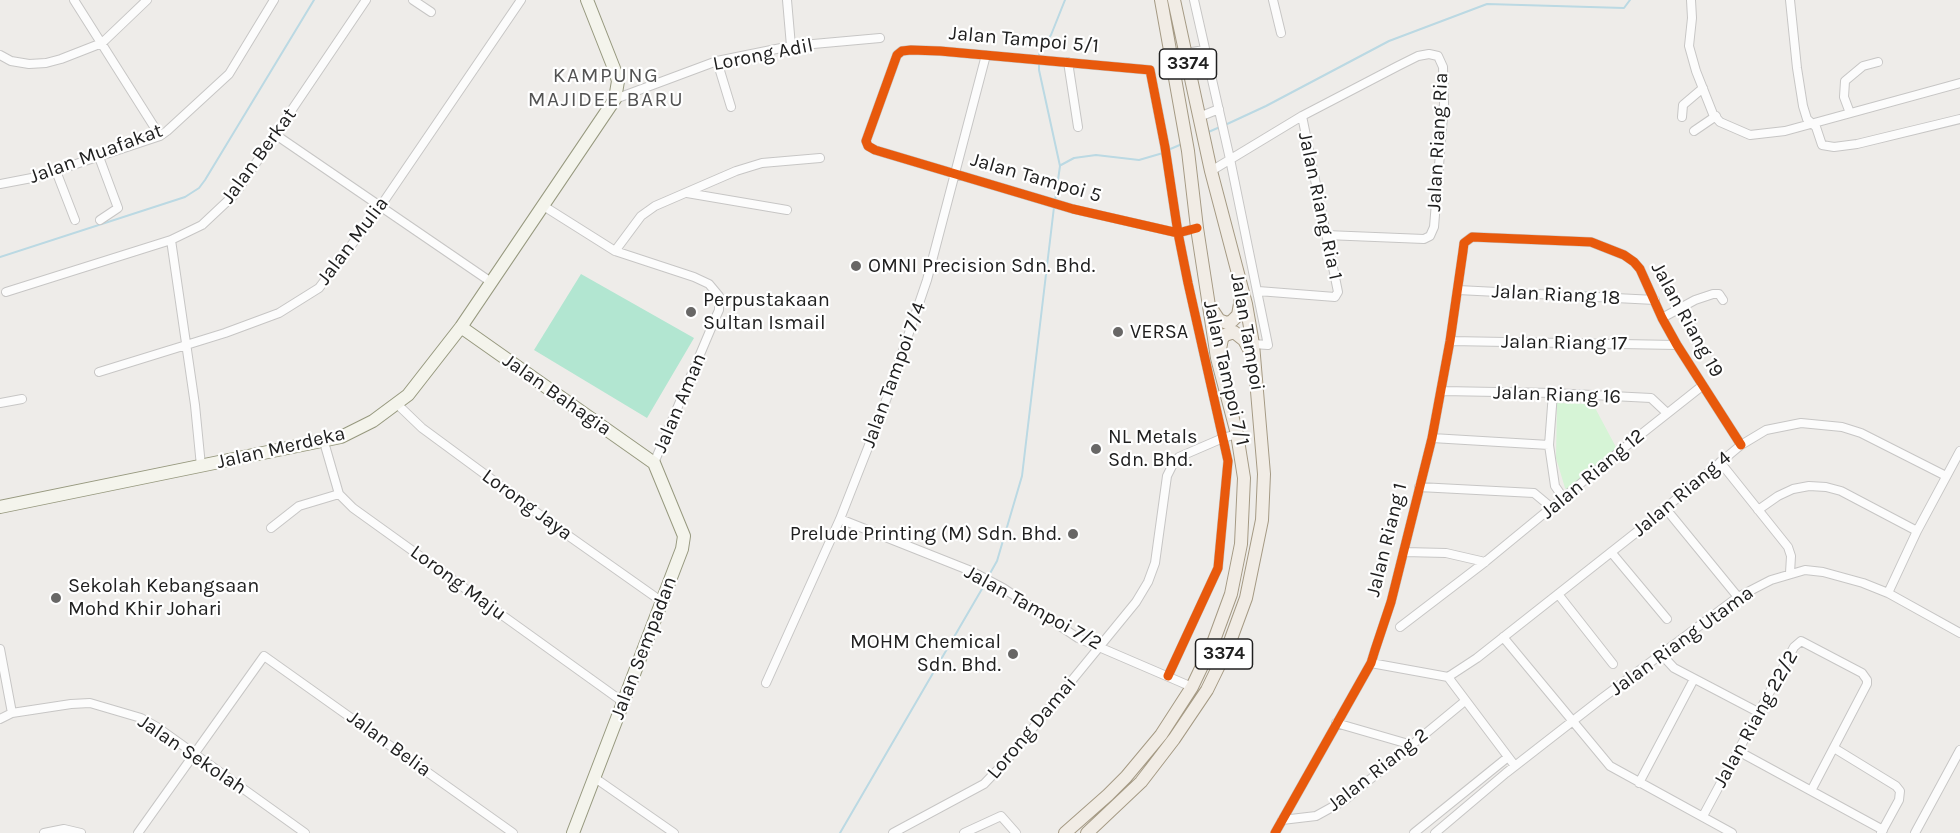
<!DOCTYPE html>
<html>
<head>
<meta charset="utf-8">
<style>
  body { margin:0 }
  canvas { display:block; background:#eeece9 }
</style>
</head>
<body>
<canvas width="1960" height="833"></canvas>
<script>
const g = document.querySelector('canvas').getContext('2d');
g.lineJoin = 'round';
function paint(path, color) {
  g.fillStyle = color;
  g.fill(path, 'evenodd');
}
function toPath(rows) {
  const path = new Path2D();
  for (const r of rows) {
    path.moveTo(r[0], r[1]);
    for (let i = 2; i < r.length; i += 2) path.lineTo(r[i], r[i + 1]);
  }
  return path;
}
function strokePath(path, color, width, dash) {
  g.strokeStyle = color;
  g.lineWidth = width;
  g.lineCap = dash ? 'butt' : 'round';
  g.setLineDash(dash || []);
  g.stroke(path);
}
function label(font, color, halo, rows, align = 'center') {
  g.font = font + ' Karla,sans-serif';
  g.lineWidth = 4.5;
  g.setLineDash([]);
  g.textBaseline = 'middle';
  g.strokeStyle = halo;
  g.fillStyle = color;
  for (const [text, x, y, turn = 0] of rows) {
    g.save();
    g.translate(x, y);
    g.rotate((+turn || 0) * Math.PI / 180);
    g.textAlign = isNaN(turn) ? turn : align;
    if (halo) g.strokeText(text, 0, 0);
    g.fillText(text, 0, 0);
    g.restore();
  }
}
paint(toPath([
  [1557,403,1593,404,1617,449,1567,490,1565,488,1556,458]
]), '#d6f4d6');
paint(toPath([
  [581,274,694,338,647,418,534,350]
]), '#b2e6d1');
strokePath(toPath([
  [1039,57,1039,51,1051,35,1065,0],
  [1039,62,1039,70,1060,166,1055,201],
  [1225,125,1266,106,1389,41,1487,4,1624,8,1630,0],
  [1206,133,1220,127],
  [1168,150,1182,144],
  [1061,165,1074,158,1096,155,1139,160,1163,153],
  [0,257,185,197,199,188,205,180,314,0],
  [988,577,997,561,1022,476,1054,207],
  [840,833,986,582]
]), '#bbd9e3', 2);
const street = toPath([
  [74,0,160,136],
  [413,0,431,12],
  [787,0,791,46],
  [1194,0,1230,159,1268,345,1253,344],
  [1273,0,1281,33],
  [1691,0,1692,18,1689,46,1696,71,1713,114,1720,122,1750,135,1785,131,1960,83],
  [1790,0,1797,68,1803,106,1807,119,1816,127,1822,145,1834,147,1857,144,1960,119],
  [1185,53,1205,50],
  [0,55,11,61,29,64,46,63,61,59,102,43,147,0],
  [717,61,731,107],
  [1068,62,1078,127],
  [615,99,717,61,791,46,880,38],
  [1850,113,1844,97,1845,81,1863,66,1878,62],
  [1199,117,1219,109],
  [1682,117,1683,105,1703,88],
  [1694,131,1716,116],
  [276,135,491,282],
  [99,157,118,208,100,220],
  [56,171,75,220],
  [1211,171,1302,116,1398,66,1418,56,1429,54,1438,56,1443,67,1444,104,1434,227,1430,236,1424,239,1326,235],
  [0,184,37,177,160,136,167,131,229,74,274,0],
  [687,193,787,210],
  [542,205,615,251,694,277,709,284,719,296,719,310,715,319,654,463],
  [171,240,195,405,201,466],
  [615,251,641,216,655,206,736,171,762,163,820,158],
  [1458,290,1655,300],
  [1258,291,1335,297,1338,292,1302,116],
  [6,292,171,240,202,225,235,194,366,0],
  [1662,318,1695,300,1713,294,1719,294,1723,300],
  [1450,341,1677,345],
  [99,372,225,333,279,313,319,288,380,207,521,0],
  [1442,391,1553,393,1651,398,1667,413],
  [1553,393,1549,445,1555,486,1564,499],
  [0,403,22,399],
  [397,404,422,428,566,534,661,601],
  [1432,438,1549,445],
  [324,442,339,494,353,508,623,702],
  [1720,462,1788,547,1791,556,1790,573],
  [1419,487,1534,493,1552,508],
  [1666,509,1738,597],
  [1758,510,1778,496,1793,489,1809,486,1826,487,1841,491,1917,531],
  [840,519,971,571,1003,588,1078,638,1192,687],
  [271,528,299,506,339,494],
  [1404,552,1446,553,1485,562],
  [1611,552,1667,619],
  [1888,593,1917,531,1960,451],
  [1558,594,1613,664],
  [1400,627,1485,562,1625,447,1702,386],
  [1503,637,1610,766,1732,833],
  [0,649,12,713],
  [1661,654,1674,668,1758,712],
  [1371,663,1448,677,1515,766],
  [1168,676,1218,568,1228,461,1188,283,1178,233,1165,147,1150,70,940,51,911,50,902,51,897,55,866,141,868,146,875,150,1073,209,1178,233,1197,228],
  [1448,677,1477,658,1638,531,1741,445,1766,430,1801,423,1842,427,1861,433,1946,476],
  [766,683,840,519,882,412,927,280,986,55],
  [0,719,12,713,71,704,90,703,141,718,157,727,305,833],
  [1336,723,1412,745],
  [1834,748,1896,786,1900,791,1899,800,1881,833],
  [1738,751,1883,830],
  [595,778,674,833],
  [1639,783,1694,679],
  [1703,816,1794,647,1801,641,1862,673,1867,680,1867,684,1812,789],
  [1282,820,1316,816,1345,800,1465,701],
  [44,833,64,829,81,833],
  [138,833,264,656,513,833],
  [893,833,984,784,1006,761,1136,602,1148,582,1155,563,1167,476,1174,462,1179,457,1223,438,1237,434],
  [964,833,1001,816,1016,833],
  [1275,833,1371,663,1375,650,1391,602,1432,438,1450,341,1463,251,1464,243,1472,237,1591,242,1624,255,1634,262,1640,269,1662,318,1677,345,1741,445],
  [1414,833,1508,757],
  [1435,833,1506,773,1601,699,1738,597,1771,580,1805,570,1823,572,1863,583,1888,593,1960,633],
  [1915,833,1960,750]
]);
const secondary = toPath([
  [461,327,654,463,684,536,682,549,573,833],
  [0,507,341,437,373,421,408,395,461,327,615,99,618,81,615,71,587,0]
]);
const primary = toPath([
  [1211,308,1219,320,1227,323,1232,321,1238,315,1241,298],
  [1219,354,1222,339,1225,335,1234,332,1244,340,1251,353],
  [1065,833,1108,795,1126,777,1161,735,1192,687,1213,643,1231,594,1241,544,1244,478,1237,434,1217,358,1197,228,1188,151,1161,0],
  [1087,833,1141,782,1174,739,1207,690,1228,647,1246,598,1262,520,1264,474,1253,344,1246,304,1211,171,1174,0]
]);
strokePath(street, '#c7c6c5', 10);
strokePath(secondary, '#97997f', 14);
strokePath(primary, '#a59a84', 14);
strokePath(street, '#fcfcfc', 8);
strokePath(secondary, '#f4f4ec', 12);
strokePath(primary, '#f1ece5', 12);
strokePath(toPath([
  [1168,676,1218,568,1228,461,1188,283,1178,233,1165,147,1150,70,940,51,911,50,902,51,897,55,866,141,868,146,875,150,1073,209,1178,233,1197,228],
  [1275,833,1371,663,1375,650,1391,602,1432,438,1450,341,1463,251,1464,243,1472,237,1591,242,1624,255,1634,262,1640,269,1662,318,1677,345,1741,445]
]), '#e8590c', 9);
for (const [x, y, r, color] of [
  [856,266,6,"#686766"],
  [691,312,6,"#686766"],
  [1118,332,6,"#686766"],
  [1096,449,6,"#686766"],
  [1073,534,6,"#686766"],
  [56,598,6,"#686766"],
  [1013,654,6,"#686766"]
]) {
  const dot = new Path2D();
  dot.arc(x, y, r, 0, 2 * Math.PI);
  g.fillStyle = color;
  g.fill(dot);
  strokePath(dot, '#fff', 2);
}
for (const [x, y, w] of [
  [1188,64,57],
  [1224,654,57]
]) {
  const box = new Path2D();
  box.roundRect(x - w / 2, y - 15, w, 30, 4.5);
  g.fillStyle = '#fff';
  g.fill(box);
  strokePath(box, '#202020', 1.5);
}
label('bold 18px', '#202020', null, [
  ["3374",1188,64],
  ["3374",1224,654]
]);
label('20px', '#202020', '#fff', [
  ["Jalan Tampoi 5/1",1024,40,5],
  ["Lorong Adil",763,55,-11],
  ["Jalan Riang Ria",1438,142,-87],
  ["Jalan Muafakat",96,154,-20],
  ["Jalan Berkat",259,156,-54],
  ["Jalan Tampoi 5",1036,178,16],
  ["Jalan Riang Ria 1",1320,206,78],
  ["Jalan Mulia",353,241,-53],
  ["Jalan Riang 18",1556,295,3],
  ["Jalan Riang 19",1687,320,61],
  ["Jalan Tampoi",1247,332,80],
  ["Jalan Riang 17",1564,343,1],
  ["Jalan Tampoi 7/1",1226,373,77],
  ["Jalan Tampoi 7/4",894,375,-70],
  ["Jalan Bahagia",557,395,35],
  ["Jalan Riang 16",1557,395,2],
  ["Jalan Aman",680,403,-67],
  ["Jalan Merdeka",281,448,-13],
  ["Jalan Riang 12",1593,474,-40],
  ["Jalan Riang 4",1682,494,-40],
  ["Lorong Jaya",527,505,36],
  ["Jalan Riang 1",1387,540,-76],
  ["Lorong Maju",458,583,36],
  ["Jalan Tampoi 7/2",1033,608,29],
  ["Jalan Riang Utama",1682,641,-36],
  ["Jalan Sempadan",644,648,-69],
  ["Jalan Riang 22/2",1756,719,-61],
  ["Lorong Damai",1032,728,-50],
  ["Jalan Belia",389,744,36],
  ["Jalan Sekolah",192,755,34],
  ["Jalan Riang 2",1378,770,-38]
]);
label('20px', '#202020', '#fff', [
  ["OMNI Precision Sdn. Bhd.",868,266],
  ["Perpustakaan",703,300],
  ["Sultan Ismail",703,323],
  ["VERSA",1130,332],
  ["NL Metals",1108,437],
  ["Sdn. Bhd.",1108,460],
  ["Prelude Printing (M) Sdn. Bhd.",1061,534,"right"],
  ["Sekolah Kebangsaan",68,586],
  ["Mohd Khir Johari",68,609],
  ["MOHM Chemical",1001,642,"right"],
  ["Sdn. Bhd.",1001,665,"right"]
], 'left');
g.letterSpacing = '1.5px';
label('21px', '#535353', '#fff', [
  ["KAMPUNG",606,76],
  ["MAJIDEE BARU",606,100]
]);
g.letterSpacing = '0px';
</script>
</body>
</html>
